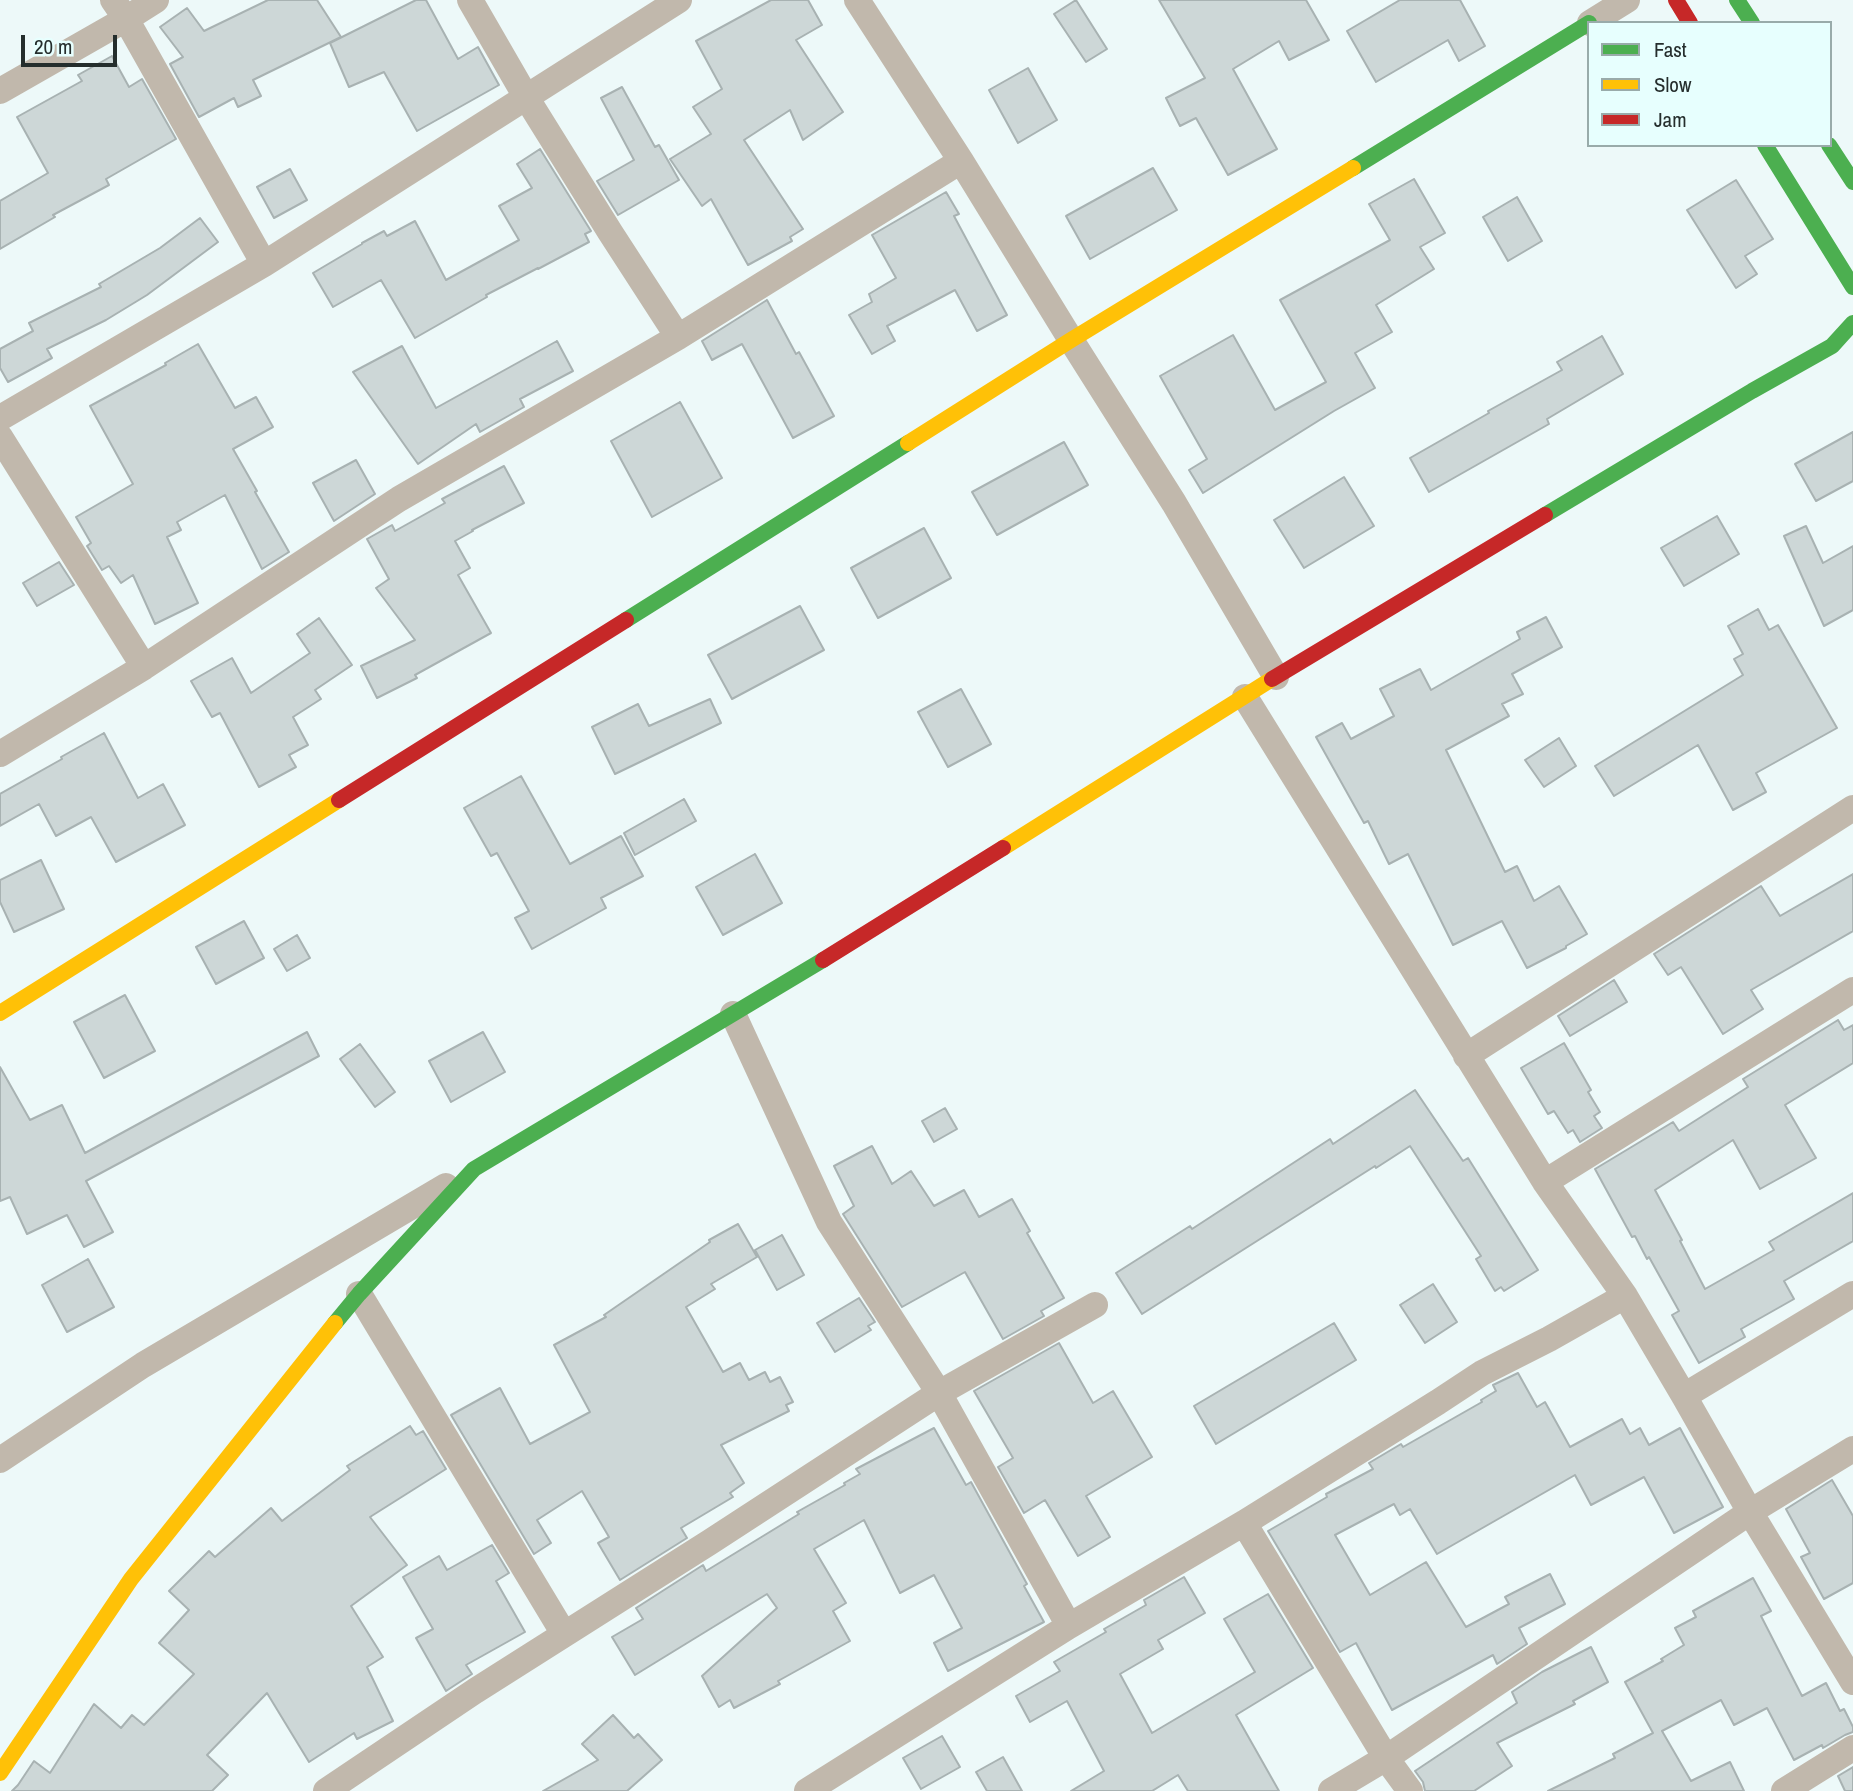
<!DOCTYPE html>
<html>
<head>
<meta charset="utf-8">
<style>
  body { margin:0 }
  #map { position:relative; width:1853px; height:1791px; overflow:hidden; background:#edf9f9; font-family:"Archivo Narrow",sans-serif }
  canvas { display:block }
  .legend { position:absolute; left:1587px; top:21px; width:245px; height:126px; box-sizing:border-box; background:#e7fffe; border:2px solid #99abaa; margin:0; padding:9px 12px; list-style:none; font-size:21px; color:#252e2d }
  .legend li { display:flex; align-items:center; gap:14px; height:35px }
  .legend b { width:35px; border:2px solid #99abaa }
  .scale { position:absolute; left:21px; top:35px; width:96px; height:32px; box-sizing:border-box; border:4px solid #252e2d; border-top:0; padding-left:9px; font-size:21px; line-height:24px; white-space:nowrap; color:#252e2d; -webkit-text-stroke:5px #e7fffe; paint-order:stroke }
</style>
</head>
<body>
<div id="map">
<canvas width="1853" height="1791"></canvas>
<ul class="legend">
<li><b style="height:9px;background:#4caf50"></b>Fast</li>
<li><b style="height:9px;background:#ffc107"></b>Slow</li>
<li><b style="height:9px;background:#c62828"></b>Jam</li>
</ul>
<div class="scale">20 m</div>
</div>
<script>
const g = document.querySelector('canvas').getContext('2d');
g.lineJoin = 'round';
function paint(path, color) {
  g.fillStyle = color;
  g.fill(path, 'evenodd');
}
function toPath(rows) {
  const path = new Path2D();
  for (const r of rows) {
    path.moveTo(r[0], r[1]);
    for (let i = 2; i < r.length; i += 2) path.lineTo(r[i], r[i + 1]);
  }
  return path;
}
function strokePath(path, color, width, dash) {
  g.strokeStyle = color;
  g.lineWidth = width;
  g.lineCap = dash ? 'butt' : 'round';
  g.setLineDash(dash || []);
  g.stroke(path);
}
const building = toPath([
  [268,0,317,0,341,37,253,80,261,96,238,107,234,98,199,117,170,64,183,57,160,27,187,8,204,31,268,0],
  [416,0,426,0,458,59,478,47,499,85,417,131,384,72,349,87,330,43,416,0],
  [771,0,808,0,822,25,796,40,843,112,803,140,790,110,744,140,803,229,790,237,792,241,748,265,711,199,702,206,670,159,711,134,693,107,722,89,696,41,771,0],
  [1076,0,1107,49,1086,62,1054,14,1076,0],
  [1159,0,1306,0,1329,40,1289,60,1279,41,1233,69,1277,149,1228,175,1196,118,1180,126,1166,98,1205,78,1159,0],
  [1400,0,1460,0,1485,46,1459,61,1448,40,1376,82,1347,31,1400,0],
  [112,56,129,87,142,79,176,139,106,179,109,185,53,215,55,217,0,249,0,201,48,173,17,117,82,81,78,75,112,56],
  [1028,68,1057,120,1018,143,989,90,1028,68],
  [622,87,655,147,659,145,679,180,618,215,597,181,634,160,601,98,622,87],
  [540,149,591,231,585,234,589,242,538,269,538,268,486,295,487,297,415,338,381,280,333,307,313,273,362,244,362,243,384,231,387,236,415,221,446,280,519,240,499,206,532,188,517,164,540,149],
  [1153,168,1177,210,1090,259,1066,216,1153,168],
  [290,169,307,200,274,218,257,187,290,169],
  [1414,179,1445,233,1420,247,1434,269,1376,305,1392,332,1355,353,1375,388,1334,411,1203,493,1189,470,1207,459,1160,376,1233,335,1275,410,1326,382,1280,300,1390,240,1369,204,1414,179],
  [1736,180,1773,239,1745,256,1757,274,1736,288,1687,210,1736,180],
  [946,192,959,214,954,216,1007,315,977,331,955,290,887,326,895,341,872,354,849,315,872,302,869,294,896,278,872,235,946,192],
  [1517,197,1542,241,1508,261,1483,217,1517,197],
  [200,218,218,242,147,295,106,320,47,349,52,358,8,382,0,368,0,349,33,331,29,323,101,287,99,284,160,248,200,218],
  [767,300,796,354,799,352,834,416,793,438,742,344,712,360,702,341,767,300],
  [1602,336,1623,374,1547,419,1549,424,1429,492,1410,458,1489,413,1488,411,1562,370,1557,362,1602,336],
  [557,341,573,371,520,399,524,407,480,432,476,424,418,464,353,372,402,346,436,408,557,341],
  [198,344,235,408,256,397,273,427,233,449,257,491,255,492,289,552,262,569,225,495,177,522,181,530,167,537,198,603,155,624,133,575,121,583,109,566,102,570,87,546,91,543,76,517,133,484,90,406,166,365,165,363,198,344],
  [680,402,722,478,652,517,611,441,680,402],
  [1853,432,1853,481,1816,501,1795,464,1853,432],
  [1064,442,1088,485,997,535,972,492,1064,442],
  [356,460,375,494,334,521,313,483,356,460],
  [504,466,524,503,472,530,473,531,455,541,470,568,458,575,491,633,415,675,417,678,377,698,361,666,415,640,376,588,389,579,367,539,392,525,395,531,445,503,442,499,504,466],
  [1344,477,1374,526,1304,568,1274,520,1344,477],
  [1717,516,1739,554,1684,586,1661,548,1717,516],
  [1806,526,1823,563,1853,546,1853,610,1824,626,1784,536,1806,526],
  [924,528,951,578,878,618,851,568,924,528],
  [59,562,74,585,37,606,23,583,59,562],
  [800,606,824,650,732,699,708,655,800,606],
  [1758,609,1769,630,1778,625,1837,728,1756,773,1766,792,1733,810,1698,745,1614,796,1595,766,1743,675,1734,659,1743,654,1728,626,1758,609],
  [1546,617,1562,647,1512,674,1523,694,1502,704,1509,716,1446,750,1505,872,1517,866,1534,901,1559,886,1587,934,1566,946,1566,948,1527,968,1502,921,1453,945,1408,854,1389,864,1368,821,1364,823,1316,737,1342,723,1351,739,1394,716,1380,689,1420,669,1431,690,1520,639,1517,632,1546,617],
  [319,618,352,665,315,690,321,699,293,717,308,745,289,755,296,767,259,787,220,713,212,717,191,681,232,658,251,693,310,653,297,634,319,618],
  [961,689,991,744,948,767,918,712,961,689],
  [710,699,721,723,615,774,592,727,638,704,649,726,710,699],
  [104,733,138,798,163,784,185,825,116,862,91,817,56,836,39,804,0,826,0,794,62,759,61,757,104,733],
  [1559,738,1576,766,1544,787,1525,760,1559,738],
  [521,776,570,864,621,836,643,876,601,898,606,908,532,949,515,918,529,911,497,853,491,856,464,808,521,776],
  [684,799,696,821,635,855,624,833,684,799],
  [755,854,782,903,723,935,696,887,755,854],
  [41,860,64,909,14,932,0,902,0,880,41,860],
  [1853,874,1853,931,1751,990,1763,1009,1723,1034,1681,967,1668,975,1654,954,1761,886,1780,916,1853,874],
  [244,921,264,958,216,984,196,947,244,921],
  [297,935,310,958,287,971,274,949,297,935],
  [1614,980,1627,1002,1570,1036,1558,1016,1614,980],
  [125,995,155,1051,104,1078,74,1022,125,995],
  [1838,1020,1844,1030,1853,1025,1853,1063,1785,1105,1816,1158,1760,1189,1733,1140,1655,1190,1682,1240,1680,1241,1705,1289,1774,1250,1769,1242,1853,1193,1853,1241,1784,1281,1794,1299,1741,1329,1745,1337,1699,1363,1672,1315,1679,1311,1649,1257,1647,1259,1635,1236,1632,1237,1595,1169,1673,1122,1679,1131,1748,1087,1743,1079,1838,1020],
  [307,1032,319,1056,86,1181,113,1232,84,1247,67,1215,27,1234,10,1197,0,1201,0,1067,30,1120,62,1105,85,1153,307,1032],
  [483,1032,505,1072,451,1102,429,1061,483,1032],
  [1564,1043,1591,1090,1588,1092,1600,1112,1594,1116,1602,1128,1580,1142,1573,1130,1568,1133,1554,1111,1548,1114,1521,1068,1564,1043],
  [360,1044,395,1092,375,1107,340,1059,360,1044],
  [1415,1090,1463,1161,1468,1158,1538,1270,1504,1291,1501,1287,1495,1291,1476,1259,1481,1256,1410,1146,1376,1168,1375,1166,1142,1314,1116,1273,1190,1226,1192,1229,1330,1139,1333,1144,1415,1090],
  [945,1108,957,1129,934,1142,922,1121,945,1108],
  [872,1146,892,1184,911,1171,934,1206,964,1190,979,1217,1012,1199,1030,1231,1027,1233,1064,1298,1041,1311,1044,1316,1003,1339,965,1272,902,1307,843,1214,854,1206,834,1166,872,1146],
  [738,1224,757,1257,711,1284,715,1289,686,1307,723,1372,740,1363,749,1380,765,1372,770,1382,780,1377,793,1402,786,1405,789,1411,721,1445,744,1483,730,1493,733,1497,681,1528,687,1538,620,1580,598,1543,609,1537,582,1491,537,1520,551,1543,534,1554,451,1415,500,1388,530,1444,590,1412,554,1345,606,1317,604,1315,710,1242,709,1240,738,1224],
  [782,1235,804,1275,777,1290,755,1250,782,1235],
  [88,1259,114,1307,67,1332,42,1285,88,1259],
  [1433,1284,1457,1322,1425,1343,1400,1305,1433,1284],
  [859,1298,875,1322,868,1326,871,1330,835,1352,817,1323,859,1298],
  [1334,1323,1356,1360,1216,1444,1194,1406,1334,1323],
  [1059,1343,1093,1403,1113,1391,1152,1457,1086,1496,1110,1537,1078,1556,1045,1500,1024,1513,998,1467,1013,1458,974,1391,1059,1343],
  [1518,1373,1537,1407,1545,1402,1570,1447,1622,1419,1630,1434,1640,1428,1649,1445,1680,1428,1723,1507,1674,1533,1644,1477,1591,1505,1575,1475,1437,1554,1410,1509,1400,1515,1394,1504,1335,1535,1370,1595,1426,1562,1466,1627,1509,1604,1505,1597,1550,1574,1565,1604,1519,1628,1527,1644,1497,1664,1493,1655,1392,1710,1356,1643,1340,1652,1268,1531,1327,1497,1326,1494,1373,1469,1369,1463,1401,1444,1403,1447,1482,1402,1481,1400,1496,1391,1493,1385,1518,1373],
  [410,1426,416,1435,423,1431,446,1469,370,1517,407,1565,351,1606,383,1657,367,1667,393,1721,357,1739,354,1733,309,1762,267,1693,207,1755,228,1775,212,1791,12,1791,18,1785,34,1761,50,1773,94,1704,121,1728,132,1715,144,1725,194,1674,159,1643,189,1610,169,1591,209,1551,215,1557,271,1508,282,1521,350,1470,347,1466,410,1426],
  [934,1428,966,1485,971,1482,1027,1584,1024,1586,1044,1622,948,1671,934,1643,962,1628,934,1575,900,1593,864,1520,814,1549,846,1603,833,1611,850,1641,778,1681,780,1684,734,1708,730,1700,719,1707,702,1676,777,1608,767,1594,635,1675,612,1637,643,1619,636,1608,703,1565,706,1571,799,1514,797,1512,845,1485,844,1483,860,1474,856,1469,934,1428],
  [1832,1480,1853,1516,1853,1583,1824,1599,1801,1557,1810,1553,1786,1509,1832,1480],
  [492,1545,509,1573,496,1581,525,1632,466,1665,472,1674,446,1691,416,1638,433,1629,403,1577,439,1556,447,1570,492,1545],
  [1184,1577,1205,1613,1158,1640,1163,1649,1120,1674,1152,1733,1255,1672,1224,1619,1268,1594,1313,1668,1236,1715,1279,1791,1188,1791,1178,1775,1152,1791,1071,1791,1104,1771,1067,1701,1030,1722,1016,1696,1060,1671,1054,1662,1106,1632,1104,1629,1146,1605,1144,1600,1184,1577],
  [1753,1578,1771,1611,1761,1616,1802,1696,1826,1683,1840,1711,1844,1709,1853,1727,1853,1732,1845,1735,1823,1748,1822,1745,1794,1760,1767,1708,1734,1725,1721,1700,1662,1731,1691,1781,1730,1762,1744,1791,1548,1791,1615,1758,1613,1754,1653,1733,1625,1682,1663,1661,1661,1659,1684,1645,1675,1628,1696,1617,1693,1611,1753,1578],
  [1591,1647,1608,1682,1573,1701,1575,1704,1497,1743,1512,1766,1474,1791,1425,1791,1423,1782,1415,1771,1517,1703,1512,1692,1542,1672,1591,1647],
  [613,1715,634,1738,638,1734,662,1760,627,1791,543,1791,598,1760,582,1744,613,1715],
  [942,1736,960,1767,921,1789,903,1758,942,1736],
  [1003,1757,1022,1791,987,1791,976,1772,1003,1757],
  [1853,1767,1853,1791,1845,1791,1838,1776,1853,1767]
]);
paint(building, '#cdd7d7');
strokePath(building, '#a8b2b2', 2);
strokePath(toPath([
  [113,0,126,19,264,264],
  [470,0,526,97,610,232,678,337],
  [857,0,961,161,1071,340,1174,503,1276,677],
  [1590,23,1627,0],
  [0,91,126,19,156,0],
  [0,418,264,264,679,0],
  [0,437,144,667],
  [1245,697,1545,1182,1625,1296,1684,1396,1750,1512,1853,1682],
  [0,754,144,667,399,499,678,337,961,161],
  [733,1014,829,1222,939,1393,1069,1626],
  [1466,1056,1853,808],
  [1545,1182,1853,990],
  [359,1294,564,1634],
  [1684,1396,1853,1294],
  [0,1460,143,1365,446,1186],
  [1244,1523,1386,1758,1410,1791],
  [326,1791,475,1691,710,1542,939,1393,1095,1305],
  [807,1791,1069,1626,1244,1523,1438,1402,1482,1373,1549,1339,1625,1296],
  [1331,1791,1386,1758,1750,1512,1853,1449],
  [1784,1791,1853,1748]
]), '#c1b8ac', 26);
strokePath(toPath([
  [1737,0,1752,23],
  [1765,145,1853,287],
  [1829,145,1853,182],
  [1353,168,1589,23],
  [1545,515,1752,391,1832,346,1853,323],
  [626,620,908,443],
  [335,1323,359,1294,474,1169,823,960]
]), '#4caf50', 16);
strokePath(toPath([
  [908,443,1071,340,1353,168],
  [1003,848,1272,679],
  [0,1013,339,800],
  [0,1773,131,1579,335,1323]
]), '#ffc107', 16);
strokePath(toPath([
  [1676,0,1690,23],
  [1272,679,1545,515],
  [339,800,626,620],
  [823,960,1003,848]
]), '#c62828', 16);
</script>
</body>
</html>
